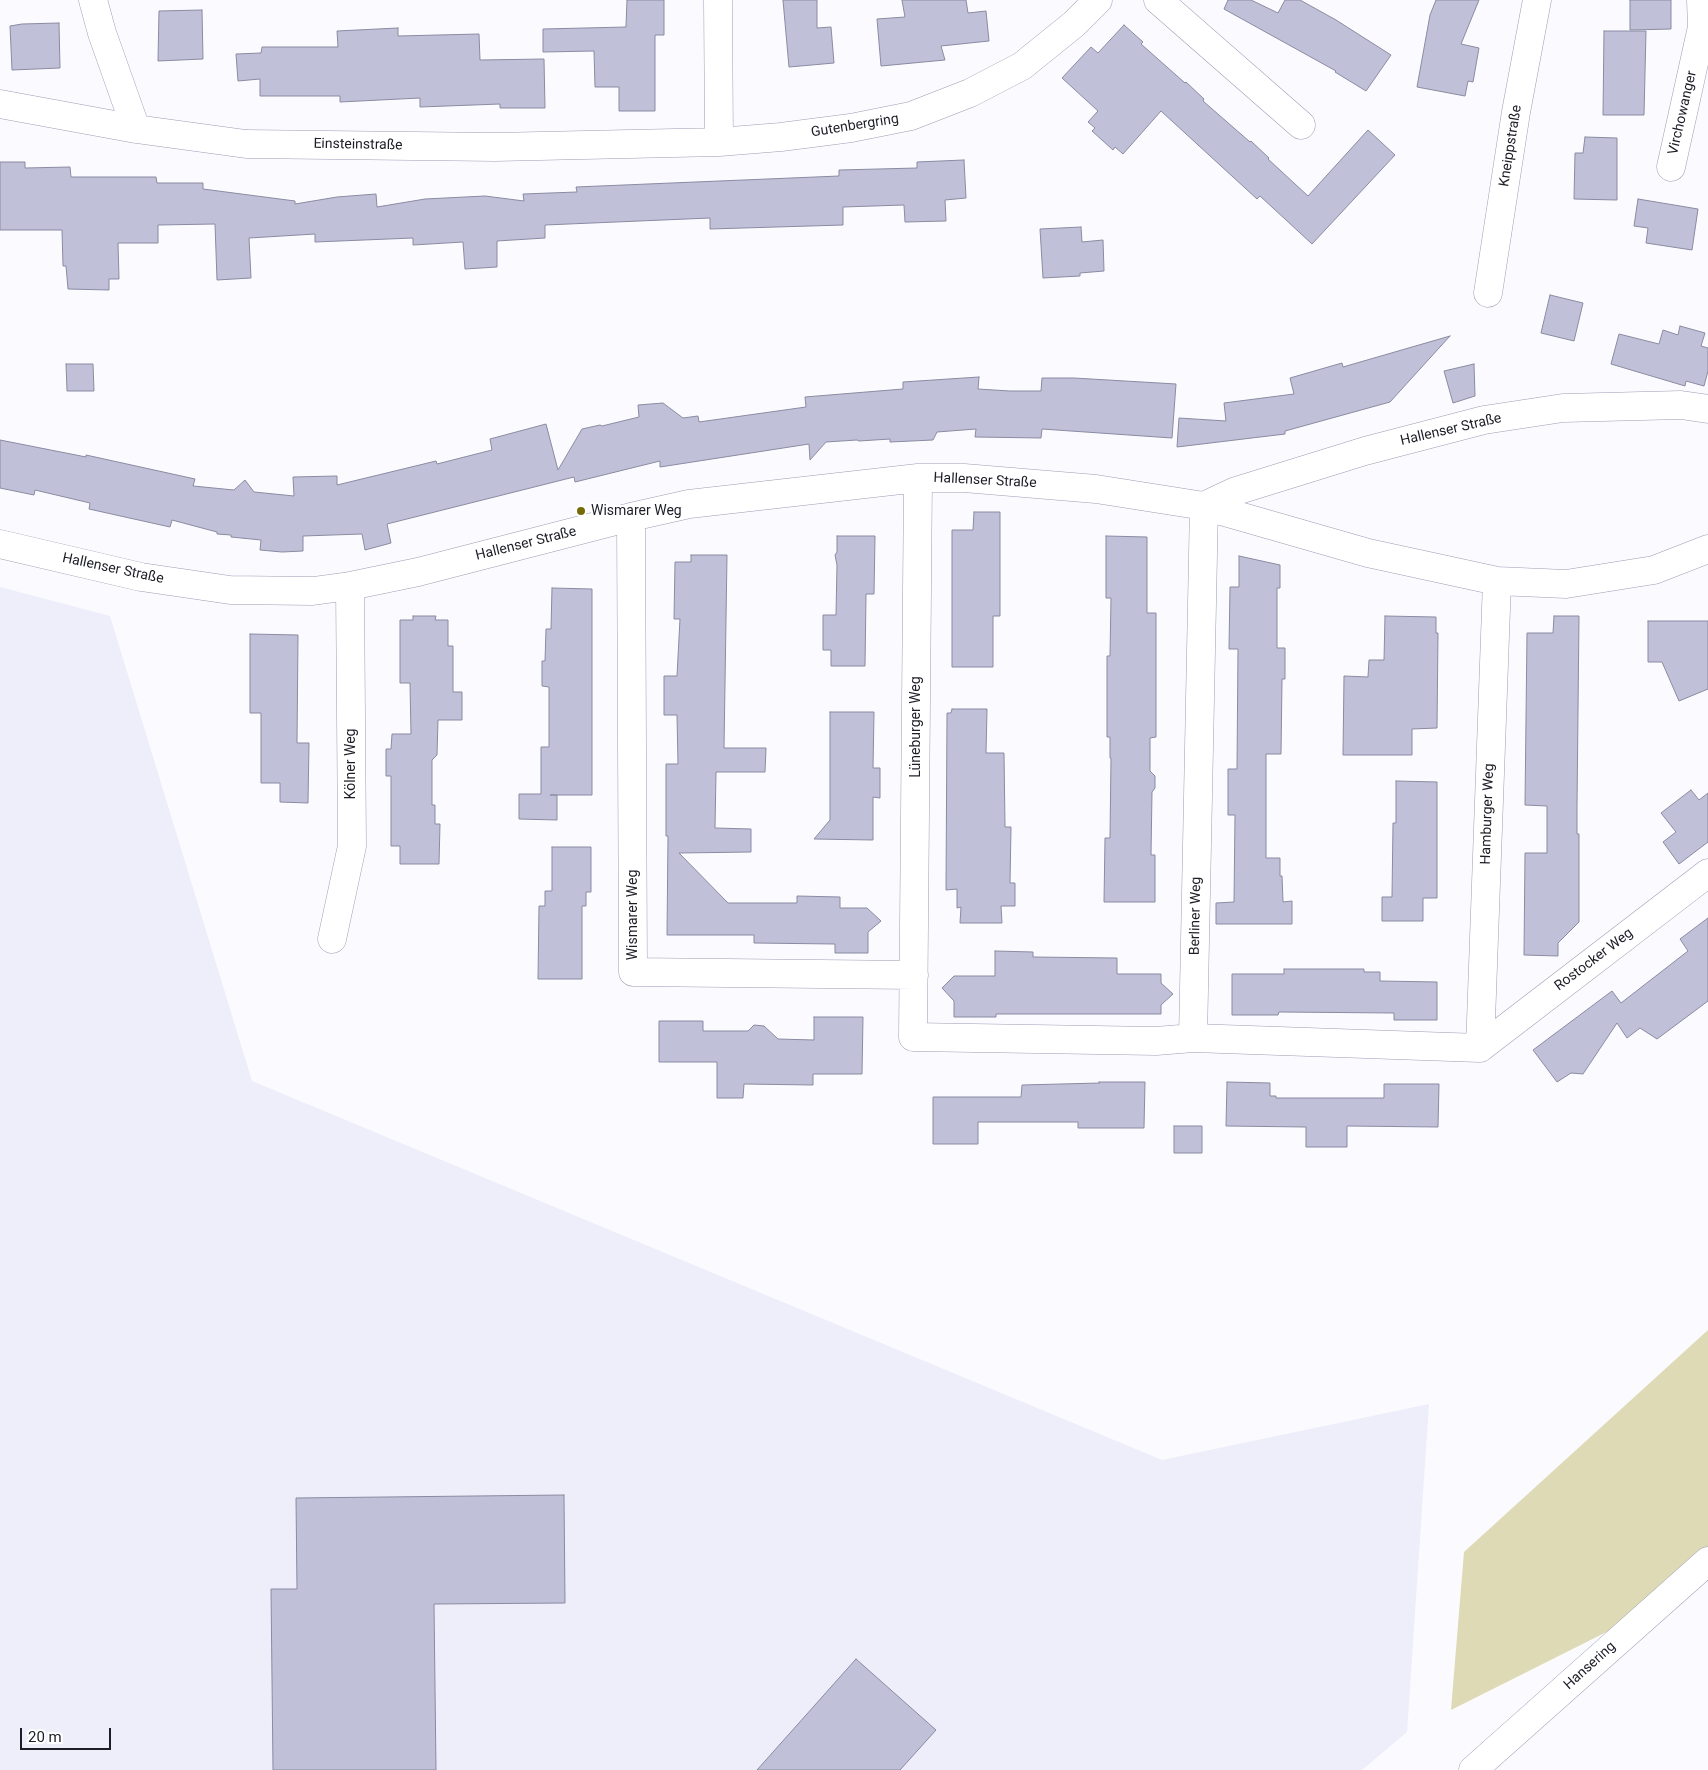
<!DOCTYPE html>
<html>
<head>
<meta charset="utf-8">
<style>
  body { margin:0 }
  #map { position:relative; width:1708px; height:1770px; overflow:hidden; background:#fafaff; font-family:Roboto,sans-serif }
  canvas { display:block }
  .scale { position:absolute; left:20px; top:1728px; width:91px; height:22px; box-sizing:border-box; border:2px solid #1c1d25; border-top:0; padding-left:6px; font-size:15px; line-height:18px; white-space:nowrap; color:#1c1d25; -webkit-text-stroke:4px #fff; paint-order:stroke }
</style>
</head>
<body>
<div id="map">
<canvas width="1708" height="1770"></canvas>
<div class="scale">20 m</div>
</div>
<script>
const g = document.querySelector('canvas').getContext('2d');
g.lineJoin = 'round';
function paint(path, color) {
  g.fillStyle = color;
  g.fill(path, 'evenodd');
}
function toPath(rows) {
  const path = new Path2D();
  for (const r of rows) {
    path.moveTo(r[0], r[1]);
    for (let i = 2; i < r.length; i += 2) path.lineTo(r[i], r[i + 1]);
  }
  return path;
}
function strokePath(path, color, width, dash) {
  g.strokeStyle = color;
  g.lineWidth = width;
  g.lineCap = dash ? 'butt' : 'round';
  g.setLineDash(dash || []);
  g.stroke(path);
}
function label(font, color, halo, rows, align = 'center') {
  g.font = font + ' Roboto,sans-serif';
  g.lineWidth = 4.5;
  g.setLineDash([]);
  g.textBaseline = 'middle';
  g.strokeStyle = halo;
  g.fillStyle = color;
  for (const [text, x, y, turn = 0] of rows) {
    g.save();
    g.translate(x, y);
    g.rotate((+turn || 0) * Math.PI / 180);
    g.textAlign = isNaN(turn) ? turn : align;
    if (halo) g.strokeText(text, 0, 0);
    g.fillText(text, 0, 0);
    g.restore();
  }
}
paint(toPath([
  [0,587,110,616,252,1081,1162,1460,1429,1404,1407,1732,1362,1770,0,1770]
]), '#eeeefb');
paint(toPath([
  [1708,1330,1708,1581,1451,1710,1464,1552]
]), '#dddab5');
const building = toPath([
  [627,0,664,0,664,35,655,35,655,111,619,111,619,87,595,87,594,51,543,52,543,29,626,27,627,0],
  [783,0,817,0,817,28,831,27,834,63,789,67,783,0],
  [902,0,966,0,968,13,986,11,989,41,941,46,945,60,881,66,877,19,905,17,902,0],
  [1228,0,1251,0,1278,13,1285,0,1300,0,1336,20,1391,55,1366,91,1335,72,1336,71,1224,9,1228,0],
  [1436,0,1479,0,1461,44,1479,48,1473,82,1468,81,1465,96,1417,87,1430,15,1436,0],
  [1630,0,1671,0,1671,29,1630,30,1630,0],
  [202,10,203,59,158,61,159,11,202,10],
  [59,23,60,68,12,70,10,26,22,24,59,23],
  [1124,25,1143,42,1141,44,1185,83,1186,82,1204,99,1203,101,1250,142,1251,141,1269,158,1268,159,1308,196,1368,130,1395,155,1312,244,1260,196,1257,199,1161,111,1123,154,1115,147,1113,150,1092,131,1095,128,1088,122,1098,111,1062,78,1091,47,1098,53,1124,25],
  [398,28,398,36,479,34,480,60,544,59,545,108,500,108,500,104,420,107,420,98,340,102,340,96,260,96,260,79,238,81,236,54,261,53,262,47,338,47,337,31,398,28],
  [1604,31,1646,31,1644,115,1603,115,1604,31],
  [1585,137,1617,138,1617,200,1574,199,1575,153,1583,153,1585,137],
  [964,160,966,198,945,200,946,221,905,222,904,205,843,207,843,225,710,229,710,218,545,225,545,238,497,241,497,267,465,269,463,242,413,245,413,238,315,242,315,234,249,238,251,278,217,280,215,224,158,225,158,243,118,243,119,279,109,279,109,290,68,289,66,266,63,266,62,230,0,230,0,162,25,162,25,168,70,167,71,177,156,177,157,183,203,183,203,189,295,201,295,204,337,197,376,194,377,207,425,199,485,196,524,201,523,194,577,192,576,187,839,176,839,170,917,168,917,162,964,160],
  [1638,199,1698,209,1692,250,1646,243,1648,228,1634,226,1638,199],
  [1081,227,1082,242,1103,240,1104,271,1080,273,1080,276,1043,278,1040,229,1081,227],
  [1550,295,1583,303,1574,341,1541,333,1550,295],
  [1680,326,1705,333,1701,346,1708,348,1708,371,1704,386,1686,381,1685,386,1611,364,1619,334,1659,344,1663,330,1678,335,1680,326],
  [1450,336,1390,402,1285,431,1285,434,1177,447,1179,418,1226,421,1224,403,1294,394,1290,378,1342,363,1343,367,1450,336],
  [66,364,93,364,94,391,67,391,66,364],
  [1474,364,1475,396,1453,403,1444,371,1474,364],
  [979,377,978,389,1010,391,1041,391,1042,378,1074,378,1176,384,1172,438,1042,429,1041,438,975,437,976,429,937,432,933,440,890,442,890,439,859,441,857,440,826,442,810,460,809,444,660,467,660,461,575,482,574,477,387,524,391,543,365,550,362,534,303,536,303,551,282,552,260,550,261,540,231,537,231,535,217,534,217,532,172,520,170,527,89,509,90,503,35,490,34,495,0,488,0,440,86,457,86,455,195,479,193,486,234,490,245,480,254,492,294,496,293,477,337,476,337,485,436,461,437,464,492,450,490,439,546,424,558,470,582,429,600,425,602,426,639,417,638,405,663,403,683,418,698,416,699,422,806,407,805,397,903,389,903,382,979,377],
  [974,512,1000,512,1000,616,993,616,993,667,952,667,952,530,973,530,974,512],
  [837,536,875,536,874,594,866,594,865,666,831,666,831,650,823,650,823,615,836,615,837,565,835,555,837,552,837,536],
  [1106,536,1147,537,1147,613,1156,613,1156,737,1150,738,1150,771,1155,776,1155,788,1152,792,1151,855,1155,855,1155,902,1104,902,1105,838,1110,838,1111,758,1110,758,1110,737,1107,737,1107,656,1110,656,1111,598,1106,598,1106,536],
  [691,555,727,555,724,748,766,748,765,772,716,772,715,828,751,829,751,852,679,853,728,903,797,903,797,896,840,897,840,908,867,908,881,921,868,932,868,953,835,953,835,944,754,943,754,935,667,935,668,836,666,836,666,764,678,764,677,715,664,715,664,676,677,676,680,619,674,619,675,562,691,562,691,555],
  [1239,556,1280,565,1280,588,1277,588,1277,648,1285,648,1285,679,1282,679,1281,754,1266,754,1266,858,1280,858,1280,876,1282,876,1283,902,1292,901,1292,924,1216,924,1216,903,1234,902,1235,815,1228,815,1228,769,1237,769,1238,649,1229,649,1230,587,1239,587,1239,556],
  [552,588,592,589,592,795,550,795,557,795,557,820,519,819,519,794,541,794,541,747,549,747,549,687,542,686,542,661,545,661,546,629,551,629,552,588],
  [413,616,436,616,435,620,448,620,448,646,453,646,453,692,462,692,462,720,438,720,437,755,432,760,432,805,435,805,435,824,440,824,439,864,400,864,400,846,391,846,391,776,386,776,386,749,391,749,392,734,411,734,410,683,400,683,400,620,413,620,413,616],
  [1385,616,1436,617,1436,633,1438,633,1437,728,1412,729,1412,755,1343,755,1344,676,1368,677,1369,660,1384,660,1385,616],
  [1554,616,1579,616,1577,806,1577,834,1579,834,1579,922,1558,943,1558,956,1524,955,1525,853,1547,853,1547,806,1525,805,1527,633,1553,633,1554,616],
  [1648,621,1708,621,1708,689,1679,701,1662,662,1648,662,1648,621],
  [250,634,298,635,297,743,309,743,308,803,280,802,280,783,261,783,261,713,250,713,250,634],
  [952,709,987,709,986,753,1004,753,1005,827,1011,827,1010,883,1015,883,1015,906,1001,906,1002,923,960,923,961,907,957,908,957,889,946,890,947,713,951,713,952,709],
  [830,712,874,712,873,768,880,768,880,798,873,797,873,840,814,839,830,820,830,712],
  [1396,781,1437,782,1437,898,1423,898,1423,921,1382,921,1382,897,1392,897,1393,823,1396,823,1396,781],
  [1691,790,1699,800,1708,793,1708,842,1679,864,1663,842,1676,832,1661,813,1691,790],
  [552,847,591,847,591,892,586,892,586,906,582,906,582,979,538,979,539,906,545,906,545,891,552,891,552,847],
  [1708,918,1708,1001,1657,1039,1640,1028,1627,1038,1617,1023,1583,1074,1571,1073,1557,1082,1533,1050,1612,991,1621,1003,1688,951,1680,939,1708,918],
  [995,951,1033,952,1033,957,1117,958,1117,974,1161,974,1161,983,1173,994,1161,1005,1161,1014,996,1014,996,1017,954,1017,954,1001,942,988,954,976,995,976,995,951],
  [1284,969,1364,969,1364,972,1380,972,1380,981,1437,982,1437,1020,1394,1020,1394,1013,1279,1012,1278,1015,1232,1015,1232,974,1284,974,1284,969],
  [814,1017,863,1017,862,1074,813,1074,813,1085,744,1084,743,1098,717,1098,717,1062,659,1062,659,1021,703,1021,703,1031,748,1031,754,1025,764,1026,778,1039,814,1040,814,1017],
  [1099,1082,1145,1082,1144,1128,1078,1128,1078,1122,978,1122,978,1144,933,1144,933,1097,1021,1097,1022,1085,1100,1083,1099,1082],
  [1227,1082,1270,1083,1270,1096,1276,1096,1276,1098,1384,1098,1384,1084,1439,1084,1438,1127,1347,1126,1347,1147,1306,1147,1306,1127,1226,1126,1227,1082],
  [1174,1126,1202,1126,1202,1153,1174,1153,1174,1126],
  [564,1495,565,1603,434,1604,436,1770,273,1770,271,1589,297,1589,296,1498,564,1495],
  [856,1659,936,1730,900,1770,757,1770,856,1659]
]);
paint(building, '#c0c1d9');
strokePath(building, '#8a8ba1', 1);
const street = toPath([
  [93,0,102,33,136,129],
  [718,0,719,142,781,137,851,128,911,116,970,93,1022,66,1074,24,1098,0],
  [1158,0,1301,125],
  [0,104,136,129,246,144,495,147,719,142],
  [1671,167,1702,27,1701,0],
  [1488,293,1516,112,1537,0],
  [918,478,913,1037,1156,1041,1193,1038],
  [631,517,633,972,914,975],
  [0,544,141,577,230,590,313,591,350,586,418,572,631,517,689,504,918,478,964,478,1096,489,1204,506,1368,553,1497,581,1566,584,1654,570,1708,549],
  [332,939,352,846,350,586],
  [1480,1048,1193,1038,1204,506,1236,491,1365,451,1484,420,1563,408,1681,405,1708,409],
  [1480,1048,1497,581],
  [1480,1048,1708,873]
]);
const secondary = toPath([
  [1473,1770,1708,1561]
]);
strokePath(street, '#9d9eb5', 29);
strokePath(secondary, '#9d9eb5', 29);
strokePath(street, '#fff', 28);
strokePath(secondary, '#fff', 28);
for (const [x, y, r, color] of [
  [581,511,5,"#756b06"]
]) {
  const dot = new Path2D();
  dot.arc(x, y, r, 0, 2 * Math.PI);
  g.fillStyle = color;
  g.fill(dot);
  strokePath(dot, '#fff', 2);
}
label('14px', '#1c1d25', '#fff', [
  ["Virchowanger",1683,113,-77],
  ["Gutenbergring",855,126,-9],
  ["Einsteinstraße",358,145,1],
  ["Kneippstraße",1511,146,-81],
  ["Hallenser Straße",1451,430,-13],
  ["Hallenser Straße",985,481,3],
  ["Hallenser Straße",526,544,-14],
  ["Hallenser Straße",113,569,12],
  ["Lüneburger Weg",916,727,-90],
  ["Kölner Weg",351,764,-90],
  ["Hamburger Weg",1488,814,-88],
  ["Wismarer Weg",633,915,-90],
  ["Berliner Weg",1196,916,-89],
  ["Rostocker Weg",1594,960,-37],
  ["Hansering",1590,1666,-42]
]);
label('14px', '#1c1d25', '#fff', [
  ["Wismarer Weg",591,511]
], 'left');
</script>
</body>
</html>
